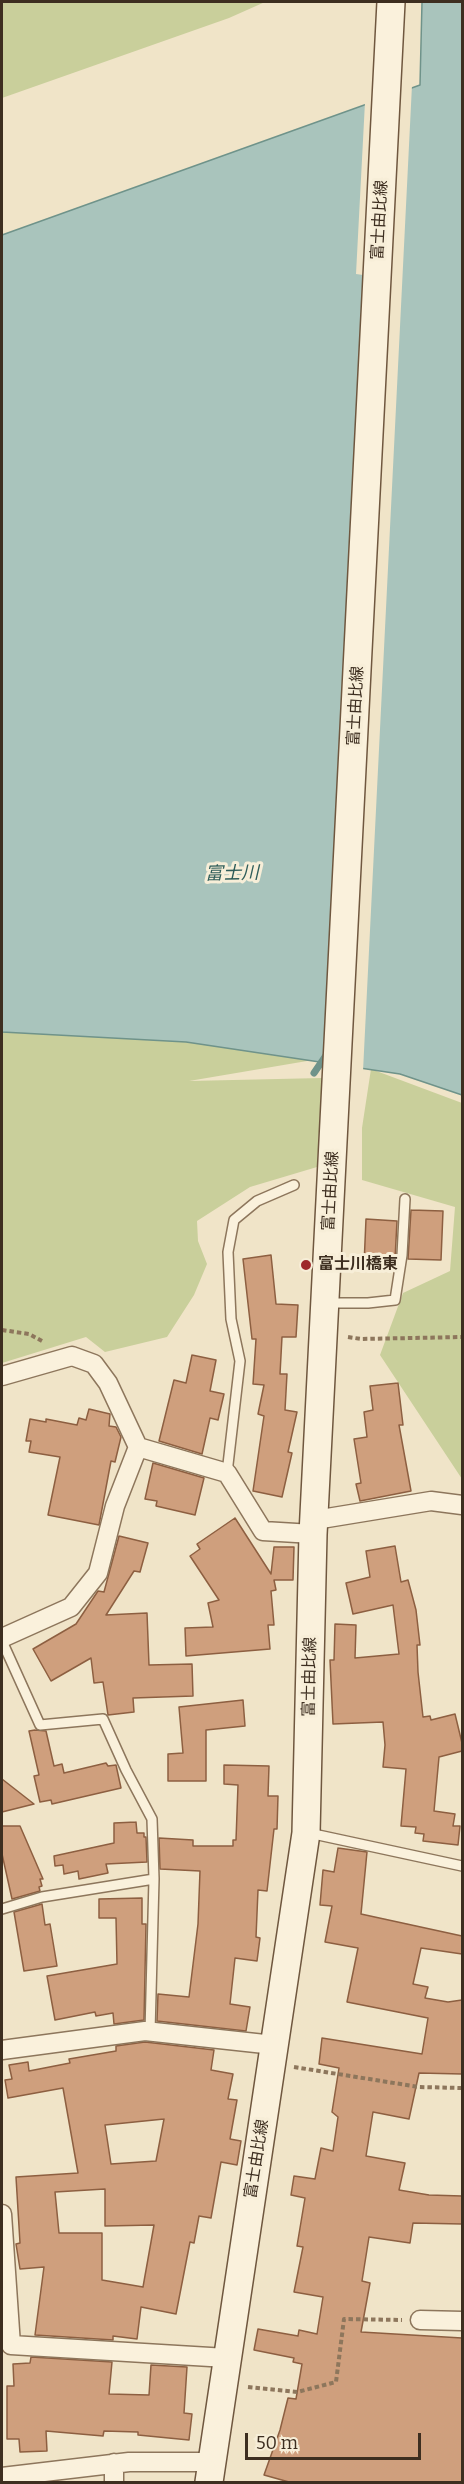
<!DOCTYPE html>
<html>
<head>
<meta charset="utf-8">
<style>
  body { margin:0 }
  #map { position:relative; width:464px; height:2484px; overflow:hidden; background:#f0e4c8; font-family:Bitter,serif }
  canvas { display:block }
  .frame { position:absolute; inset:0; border:3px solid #3d2e20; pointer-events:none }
  .scale { position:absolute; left:245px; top:2433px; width:176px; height:27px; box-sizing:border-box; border:3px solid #3d2e20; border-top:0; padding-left:8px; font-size:18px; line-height:21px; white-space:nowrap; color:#3d2e20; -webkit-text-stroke:4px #f7eed8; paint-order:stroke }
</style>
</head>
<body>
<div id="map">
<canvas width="464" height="2484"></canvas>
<div class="frame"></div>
<div class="scale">50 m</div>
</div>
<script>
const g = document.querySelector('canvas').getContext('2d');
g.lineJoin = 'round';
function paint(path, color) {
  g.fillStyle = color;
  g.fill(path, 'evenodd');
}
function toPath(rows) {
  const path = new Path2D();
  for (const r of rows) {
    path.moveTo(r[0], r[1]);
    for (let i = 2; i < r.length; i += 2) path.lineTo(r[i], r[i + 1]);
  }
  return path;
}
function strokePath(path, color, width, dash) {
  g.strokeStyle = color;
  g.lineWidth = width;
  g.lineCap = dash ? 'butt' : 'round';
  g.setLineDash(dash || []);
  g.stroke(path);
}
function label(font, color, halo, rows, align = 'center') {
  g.font = font + ' Bitter,"Noto Sans JP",serif';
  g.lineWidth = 6;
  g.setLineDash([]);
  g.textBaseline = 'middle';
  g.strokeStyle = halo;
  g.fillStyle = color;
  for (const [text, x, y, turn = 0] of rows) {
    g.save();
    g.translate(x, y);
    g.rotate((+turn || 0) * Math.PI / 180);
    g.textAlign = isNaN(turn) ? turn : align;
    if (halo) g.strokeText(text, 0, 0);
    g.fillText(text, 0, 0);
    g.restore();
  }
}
paint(toPath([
  [2,2,265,2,229,18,2,98],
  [2,1007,313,1060,189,1081,322,1078,317,1167,250,1187,197,1221,198,1241,207,1264,194,1295,167,1337,105,1352,86,1337,2,1363],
  [371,1069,462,1103,462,1479,380,1355,403,1293,450,1271,455,1207,362,1180,362,1128]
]), '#c9cf9b');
const water = toPath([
  [422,2,462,2,462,1095,400,1074,186,1042,2,1032,2,235,420,85,422,2]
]);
paint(water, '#a9c4bc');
strokePath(water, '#6f938a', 1.5);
paint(toPath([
  [412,85,363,1071,323,1065,363,275,356,274,365,102]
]), '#f0e4c8');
strokePath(toPath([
  [314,1073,327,1054]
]), '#6f938a', 7);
const building = toPath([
  [411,1210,443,1211,441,1260,408,1259,411,1210],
  [366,1219,397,1221,395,1259,389,1259,389,1266,364,1265,366,1219],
  [271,1255,276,1304,298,1305,296,1337,282,1337,280,1374,287,1374,285,1410,297,1412,288,1452,292,1453,282,1497,253,1491,264,1416,258,1414,264,1385,253,1384,256,1339,252,1339,243,1259,271,1255],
  [192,1355,216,1360,210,1391,224,1394,218,1420,210,1418,202,1454,159,1441,174,1380,186,1383,192,1355],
  [398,1383,403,1425,399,1425,411,1491,360,1501,356,1484,361,1483,354,1439,367,1437,364,1412,373,1410,370,1386,398,1383],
  [89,1409,110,1414,109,1426,116,1427,121,1437,115,1462,111,1461,99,1525,48,1515,60,1457,29,1452,31,1441,26,1441,30,1419,46,1422,46,1419,77,1425,79,1418,86,1420,89,1409],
  [153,1463,204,1478,195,1515,156,1506,157,1501,145,1499,153,1463],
  [235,1518,271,1574,274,1547,294,1547,293,1580,274,1580,276,1590,271,1591,274,1625,268,1625,270,1649,186,1656,185,1628,213,1627,208,1603,219,1600,190,1556,200,1549,197,1544,235,1518],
  [119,1536,148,1543,140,1572,134,1571,106,1615,147,1613,149,1665,192,1664,193,1696,133,1698,134,1712,108,1715,103,1682,94,1683,91,1658,51,1681,33,1649,76,1624,98,1591,104,1592,119,1536],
  [395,1546,401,1582,408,1580,416,1610,420,1645,417,1645,418,1672,423,1717,430,1716,431,1720,455,1714,462,1743,462,1751,439,1757,434,1811,455,1814,453,1826,460,1826,458,1845,423,1841,424,1834,415,1833,416,1827,401,1826,406,1769,383,1767,385,1745,383,1722,333,1724,330,1660,334,1660,335,1624,356,1625,355,1658,399,1654,393,1605,353,1614,346,1583,370,1577,366,1551,395,1546],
  [243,1700,245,1726,206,1730,206,1781,168,1781,168,1754,183,1753,179,1707,243,1700],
  [35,1730,46,1731,54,1766,62,1764,64,1773,106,1763,108,1766,116,1765,121,1788,52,1804,51,1800,40,1802,34,1776,39,1775,29,1731,35,1730],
  [224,1765,269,1766,268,1796,278,1796,277,1829,274,1829,267,1891,258,1890,256,1937,260,1938,257,1961,235,1958,230,2004,250,2007,246,2031,157,2021,158,1994,189,1997,198,1924,200,1871,160,1869,159,1838,193,1840,193,1846,233,1846,233,1840,236,1840,238,1785,224,1784,224,1765],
  [2,1779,34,1804,2,1812,2,1779],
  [136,1822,137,1833,144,1833,144,1837,146,1837,147,1862,106,1864,108,1873,79,1879,78,1871,64,1874,63,1865,55,1866,54,1856,114,1843,114,1823,136,1822],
  [2,1826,20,1826,43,1879,40,1879,42,1886,39,1887,40,1891,12,1899,2,1854,2,1826],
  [338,1848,367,1852,361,1914,462,1936,462,1954,421,1948,413,1984,428,1987,425,1998,448,2002,462,2000,462,2074,419,2073,409,2119,373,2112,366,2156,405,2163,399,2190,429,2195,462,2196,462,2224,413,2223,410,2243,369,2237,362,2281,370,2283,361,2332,462,2338,462,2482,289,2482,264,2475,280,2430,288,2398,296,2399,302,2364,293,2362,294,2358,254,2350,258,2329,298,2336,299,2330,317,2334,323,2297,294,2292,303,2247,297,2246,305,2198,291,2195,294,2176,315,2179,321,2148,333,2151,338,2117,332,2112,339,2068,319,2064,322,2038,422,2054,428,2018,347,2002,358,1948,325,1942,332,1906,320,1905,323,1870,334,1872,338,1848],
  [142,1898,142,1924,146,1924,144,2020,114,2024,113,2013,96,2016,95,2012,55,2020,47,1976,117,1964,116,1918,99,1918,99,1899,142,1898],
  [42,1904,45,1925,50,1924,57,1966,24,1971,14,1912,42,1904],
  [145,2042,214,2050,211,2070,233,2074,228,2099,237,2100,230,2139,241,2141,237,2165,221,2162,211,2218,199,2216,194,2243,190,2242,176,2314,141,2307,137,2339,113,2336,113,2340,35,2335,44,2267,20,2269,16,2244,20,2243,16,2177,78,2173,63,2088,8,2098,5,2080,12,2079,9,2065,28,2062,29,2071,70,2063,69,2059,116,2051,116,2046,145,2042],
  [164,2119,156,2161,111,2164,105,2125,164,2119],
  [105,2189,105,2226,154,2225,143,2287,102,2280,102,2233,59,2233,55,2192,105,2189],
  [31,2357,112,2362,109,2394,149,2395,151,2365,187,2367,184,2413,192,2414,189,2440,138,2435,138,2432,104,2431,103,2436,46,2431,47,2451,20,2452,19,2439,7,2439,7,2386,14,2386,13,2364,30,2363,31,2357]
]);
paint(building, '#cf9f7d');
strokePath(building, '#8d5f41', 1.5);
const lane = toPath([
  [329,1303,368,1303,395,1300,402,1255,405,1199],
  [227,1473,240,1361,231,1319,228,1252,234,1220,257,1201,294,1185],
  [2,1641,40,1725,103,1719,126,1770,152,1819,154,1879,150,2032],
  [309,1833,462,1866],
  [2,1909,42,1897,154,1879]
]);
const street = toPath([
  [2,1376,72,1356,94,1364,108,1383,138,1447,115,1506,98,1573,71,1607,2,1638],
  [138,1447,227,1473,263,1531,313,1534],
  [315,1520,431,1501,462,1505],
  [2,2050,145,2031,274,2045],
  [2,2214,11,2345,227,2358],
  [420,2320,462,2321],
  [2,2477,129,2462,211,2462],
  [114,2482,114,2463]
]);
const secondary = toPath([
  [209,2482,306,1833,313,1534,391,2]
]);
strokePath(lane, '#8d765c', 12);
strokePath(street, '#8d765c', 21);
strokePath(secondary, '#6f573f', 30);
strokePath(toPath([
  [2,1330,29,1334,44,1342],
  [348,1337,361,1339,462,1337],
  [294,2067,419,2087,462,2088],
  [248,2387,297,2392,336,2382,344,2319,402,2320]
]), '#8d765c', 4, [4.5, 3]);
strokePath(lane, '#faf1dc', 9);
strokePath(street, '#faf1dc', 18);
strokePath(secondary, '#faf1dc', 27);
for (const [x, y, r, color] of [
  [306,1265,6,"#9e2a2b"]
]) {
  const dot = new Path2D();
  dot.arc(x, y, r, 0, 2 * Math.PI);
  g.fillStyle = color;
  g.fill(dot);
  strokePath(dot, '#f7eed8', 2);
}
label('16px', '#3d2e20', '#f7eed8', [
  ["富士由比線",380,220,-87],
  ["富士由比線",356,706,-87],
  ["富士由比線",331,1191,-87],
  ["富士由比線",310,1677,-89],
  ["富士由比線",257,2159,-81]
]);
label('bold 16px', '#3d2e20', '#f7eed8', [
  ["富士川橋東",318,1265]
], 'left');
label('italic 18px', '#2f5d5a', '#f7eed8', [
  ["富士川",232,874,-1]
]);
</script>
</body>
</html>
